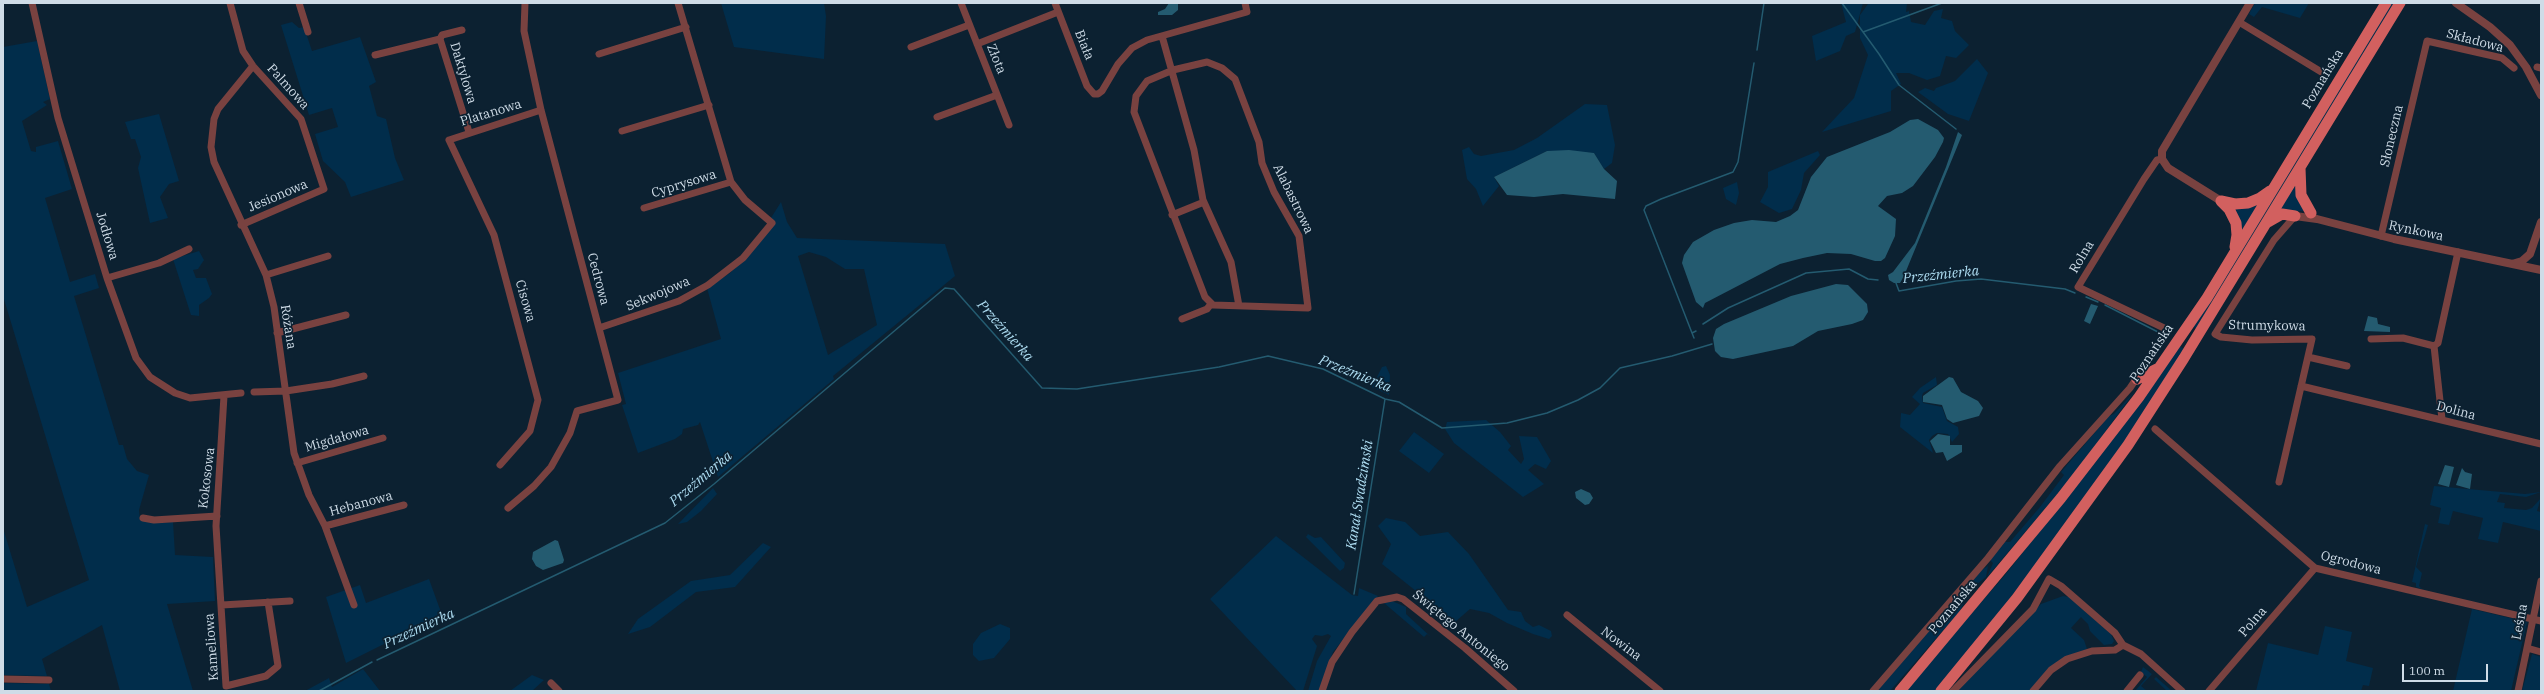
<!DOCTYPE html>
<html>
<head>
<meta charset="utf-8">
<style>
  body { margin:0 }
  #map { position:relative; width:2544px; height:694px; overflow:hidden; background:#0c2131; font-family:"IBM Plex Serif",serif }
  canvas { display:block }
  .frame { position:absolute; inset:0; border:4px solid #cfdce7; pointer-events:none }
  .scale { position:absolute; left:2402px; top:664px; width:86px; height:18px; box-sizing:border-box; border:2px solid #cfdce7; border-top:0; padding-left:5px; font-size:12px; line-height:14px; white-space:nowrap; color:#cfdce7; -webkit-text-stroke:3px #0c2131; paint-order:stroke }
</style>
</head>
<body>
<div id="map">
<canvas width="2544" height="694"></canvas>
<div class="frame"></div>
<div class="scale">100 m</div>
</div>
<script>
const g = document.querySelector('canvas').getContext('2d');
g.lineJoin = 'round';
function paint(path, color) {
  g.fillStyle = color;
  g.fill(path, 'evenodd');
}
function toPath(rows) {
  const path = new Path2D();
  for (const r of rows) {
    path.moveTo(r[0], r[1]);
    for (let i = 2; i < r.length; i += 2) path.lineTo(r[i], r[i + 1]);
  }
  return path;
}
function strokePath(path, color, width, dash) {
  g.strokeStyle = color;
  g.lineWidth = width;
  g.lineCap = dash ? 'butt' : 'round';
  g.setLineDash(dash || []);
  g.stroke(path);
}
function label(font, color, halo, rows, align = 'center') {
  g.font = font + ' "IBM Plex Serif",serif';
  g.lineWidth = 3.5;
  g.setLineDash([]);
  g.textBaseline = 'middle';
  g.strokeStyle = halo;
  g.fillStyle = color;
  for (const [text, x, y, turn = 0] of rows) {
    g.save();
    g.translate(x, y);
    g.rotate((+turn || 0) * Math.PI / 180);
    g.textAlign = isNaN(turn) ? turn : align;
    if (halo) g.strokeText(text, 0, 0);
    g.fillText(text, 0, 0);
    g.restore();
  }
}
paint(toPath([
  [721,3,824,3,826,16,824,59,734,47],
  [1841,3,1863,3,1855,32,1846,36,1840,51,1816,61,1812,36,1846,22],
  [1881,3,1907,3,1906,12,1909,11,1911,22,1925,25,1934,11,1943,9,1941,18,1952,21,1955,31,1969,45,1956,58,1946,56,1940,76,1927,80,1909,73,1896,73,1901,84,1891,91,1891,111,1822,132,1854,98,1868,55,1860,38,1860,15,1868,4],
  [2255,3,2309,3,2300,18,2262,7,2254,17,2249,14],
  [2390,3,2396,3,2197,329,2195,328,2193,326],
  [292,22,299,28,304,27,312,51,360,37,376,82,369,86,377,116,386,119,395,158,404,180,351,197,345,182,323,161,315,134,338,127,332,108,309,115,281,25],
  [37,41,50,99,43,102,47,105,22,121,31,151,36,152,36,147,58,141,72,189,45,198,70,282,95,274,99,288,74,296,119,445,123,445,127,459,137,471,149,475,139,510,140,520,154,523,173,522,175,555,213,557,215,601,167,604,193,691,120,691,102,625,42,659,47,676,3,675,3,528,27,607,89,580,3,296,3,47],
  [1977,59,1988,73,1969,121,1948,114,1918,92,1925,88,1934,91,1936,88,1955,81],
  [1585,104,1607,105,1615,145,1612,163,1604,169,1594,153,1547,151,1494,177,1499,186,1483,206,1476,189,1467,179,1462,150,1469,147,1474,154,1481,156,1514,150,1537,138],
  [159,114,179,181,169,184,160,197,168,218,150,223,138,168,141,157,135,139,131,139,125,122],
  [1818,151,1820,155,1804,173,1801,190,1792,209,1779,213,1760,202,1768,187,1768,172],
  [1737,182,1739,193,1736,205,1726,199,1723,188],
  [2295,182,2304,211,2279,211],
  [781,202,787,222,797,238,945,244,955,276,833,376,834,379,718,477,700,422,698,425,683,429,682,434,675,439,638,453,622,405,626,404,618,373,721,339,707,288,730,273,747,256],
  [809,252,826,257,845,269,864,269,877,325,828,355,798,256],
  [2260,202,2242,234,2233,208],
  [199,251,204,260,198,269,193,270,196,278,206,278,212,294,209,298,199,305,199,316,191,315,173,259],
  [2180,346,2185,350,2171,374,2060,534,1968,652,1936,691,1904,691,2005,575,2074,488],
  [1386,366,1390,375,1389,395,1372,387,1382,367],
  [1936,377,1937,385,1923,393,1922,396,1923,403,1942,407,1947,421,1958,427,1959,434,1952,442,1948,434,1937,433,1932,436,1929,440,1933,453,1900,427,1901,413,1910,415,1920,404,1912,397,1920,388],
  [2135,391,2075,473,1987,577,1993,563,1990,560,2005,542,2010,542,2040,507,2064,475,2061,472,2109,416,2114,414],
  [1486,420,1500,432,1511,446,1508,450,1521,464,1524,459,1519,436,1537,437,1551,461,1546,469,1535,464,1528,470,1544,484,1523,497,1454,443,1445,429,1447,422],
  [1414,432,1444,454,1429,473,1399,451],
  [2434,486,2525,494,2541,492,2526,497,2500,494,2497,502,2505,503,2504,508,2526,510,2532,508,2541,498,2537,511,2541,512,2541,531,2503,522,2498,543,2478,539,2483,518,2453,511,2449,525,2438,523,2441,508,2430,505],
  [713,488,717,494,701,511,687,522,678,524],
  [1386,518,1405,522,1420,536,1448,532,1469,554,1508,610,1521,612,1525,621,1533,627,1539,625,1551,631,1552,636,1549,639,1533,634,1507,623,1489,613,1470,609,1455,622,1382,564,1391,544,1378,526],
  [2425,524,2428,525,2416,567,2422,573,2419,586,2422,589,2416,587,2416,583,2412,582],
  [1308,534,1315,538,1321,537,1345,563,1344,568,1340,571,1306,537],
  [1276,536,1352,595,1358,596,1359,588,1378,596,1333,652,1319,691,1308,691,1317,661,1331,636,1328,634,1322,636,1315,635,1312,639,1317,646,1303,691,1297,691,1210,599],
  [763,543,771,547,735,587,696,592,650,627,628,634,638,619,691,581,730,575],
  [1988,566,1986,577,1971,589,1972,591,1965,600,1960,611,1890,691,1877,691,1980,571],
  [429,579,442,615,346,663,326,597,360,585,366,603],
  [2063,596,2069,597,2111,634,2114,641,2112,644,2104,645,2090,631,2088,624,2081,617,2071,628,2084,640,2087,649,2067,656,2049,668,2029,691,1958,691,1987,657,2041,604],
  [1392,601,1406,607,1406,614,1431,637,1427,634,1424,637,1384,603],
  [2472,609,2527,622,2511,691,2453,691],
  [1000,624,1010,628,1010,639,994,658,979,661,973,655,973,644,981,633],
  [2325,626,2352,632,2346,661,2373,668,2369,686,2363,685,2361,691,2256,691,2268,643,2318,655],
  [2532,654,2541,657,2541,691,2522,691],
  [2143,667,2152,674,2141,686,2147,691,2135,691,2147,677,2141,672],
  [363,669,380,691,305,691,329,678,332,687],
  [532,675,544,680,532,691,510,691],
  [2156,677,2172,691,2167,691,2154,679],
  [3,683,49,684,51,691,3,691]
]), '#012d4b');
paint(toPath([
  [1169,3,1178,3,1178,10,1172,15,1158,15,1158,12,1165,9],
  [1918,119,1938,130,1944,138,1943,142,1935,157,1913,186,1902,193,1887,196,1878,206,1896,219,1895,236,1885,258,1881,261,1875,261,1851,254,1827,253,1803,258,1780,264,1705,303,1703,308,1696,302,1682,263,1684,255,1693,242,1714,230,1734,223,1752,220,1776,222,1790,216,1798,210,1811,177,1827,157,1890,132,1910,120],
  [1958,132,1962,135,1904,276,1900,283,1894,283,1889,280,1888,275,1893,272,1915,243,1946,167],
  [1569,150,1594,153,1604,169,1617,181,1615,199,1563,194,1534,197,1507,195,1494,177,1547,151],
  [1836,284,1848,285,1867,304,1868,312,1863,320,1852,324,1818,331,1793,346,1733,359,1721,357,1715,351,1713,338,1716,329,1724,324,1791,296],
  [2091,304,2098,306,2090,324,2084,321],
  [2368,316,2377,318,2378,324,2390,327,2390,332,2364,331],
  [1949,377,1953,378,1961,392,1978,401,1983,408,1979,416,1953,423,1947,419,1942,405,1923,402,1923,396],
  [1938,434,1950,436,1950,445,1962,445,1962,452,1947,461,1943,452,1936,453,1930,441],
  [2445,465,2454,467,2449,487,2438,484],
  [2462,468,2465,472,2472,474,2470,489,2456,485],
  [1581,489,1590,493,1593,498,1589,504,1585,505,1576,498,1575,492],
  [555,540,558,541,564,560,563,563,543,570,536,566,532,559,533,552]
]), '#245b70');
strokePath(toPath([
  [1842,3,1879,54,1899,85,1956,129],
  [1863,32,1942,3],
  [1757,50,1764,3],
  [1896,283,1899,291,1956,281,1981,279,2065,289,2075,293],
  [2086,297,2098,302],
  [2105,305,2158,332],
  [1703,324,1728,308,1806,273,1849,269,1868,279,1878,280],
  [1692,333,1644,210,1646,206,1661,199,1733,172,1738,162,1754,63],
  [1694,338,1692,333,1696,331],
  [1354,594,1385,399],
  [377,660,665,523,714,484,945,288,954,289,1042,388,1077,389,1219,367,1268,356,1323,369,1385,399,1399,402,1442,428,1507,423,1547,413,1578,400,1600,388,1620,368,1672,356,1712,344],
  [319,691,372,662]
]), '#245b70', 1.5);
strokePath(toPath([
  [32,3,58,118,107,278,136,358,150,377,175,393,190,398,241,393],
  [230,3,243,51,253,66,301,119,324,189,241,225],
  [299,3,308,32],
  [961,3,1009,125],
  [1055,3,1087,86,1094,94,1098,94,1102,91,1118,64,1132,48,1147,40,1247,12,1245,3],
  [2239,22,2323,73],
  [1162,36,1194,150,1203,200,1231,262,1239,306],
  [440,39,442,35,462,30],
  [977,44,1058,12],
  [911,47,969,25],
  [599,54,686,27],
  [375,55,440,39,469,132],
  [1207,62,1222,68,1235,79,1259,142,1262,163,1274,192,1299,236,1308,308,1213,305,1205,297,1134,112,1136,96,1147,81,1173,70,1207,62],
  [253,66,218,109,214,119,211,147,214,162,266,275,274,307,294,453,309,495,325,526,354,605],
  [2537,67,2541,68],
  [937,117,997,95],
  [622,131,709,105],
  [644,208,731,182],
  [1172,215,1204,202],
  [2381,236,2427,41,2502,58,2514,68],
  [266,275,328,256],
  [107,278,159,263,189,249],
  [1182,319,1207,309,1211,304],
  [599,328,679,301,708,285,743,258,772,223,745,200,731,182,678,3],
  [277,333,346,315],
  [2371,339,2403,338,2434,346],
  [2434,346,2438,343,2458,252],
  [2434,346,2442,419],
  [2308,357,2347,366],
  [2301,386,2541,444],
  [254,392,286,391,332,384,364,376],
  [224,396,216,526,226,686,266,676,278,666,268,602],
  [2155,429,2315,568,2541,621],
  [297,463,383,438],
  [500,465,530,431,538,400,494,235,449,140,541,110],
  [2279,482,2312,339,2252,340,2221,337,2215,334,2274,240,2295,216],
  [508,508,534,486,551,467,570,433,577,411,618,400,541,110,524,31,525,3],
  [143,518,154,520,217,516],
  [325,526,404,505],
  [222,605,290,601],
  [1567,615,1660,691],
  [2527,648,2541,652],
  [3,679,49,680],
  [551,683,559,691],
  [1322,691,1332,662,1352,632,1377,601,1397,597,1403,599,1465,648,1514,691],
  [1873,691,1988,558,2060,466,2130,388,2166,335,2164,328,2078,287,2144,179,2157,160,2162,159],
  [1953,691,2033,609,2049,579,2061,586,2115,633,2123,645,2141,654,2182,691],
  [2033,691,2051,670,2067,659,2092,651,2115,650,2123,645],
  [2127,691,2140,675],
  [2209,691,2315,568],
  [2518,691,2541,581]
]), '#794240', 7);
strokePath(toPath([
  [2456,3,2490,27,2510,45,2526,67,2541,95],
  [2221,201,2168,168,2162,159,2162,151,2250,3],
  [2295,216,2317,219,2394,239,2541,270],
  [2512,264,2522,261,2530,254,2541,222]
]), '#794240', 8);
strokePath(toPath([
  [2300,168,2301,195,2311,213],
  [2221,201,2235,204,2248,203,2260,198,2270,191],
  [2221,201,2229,209,2236,223,2237,235,2235,247],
  [2268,222,2282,214,2295,216],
  [2137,379,2157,369],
  [1900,691,2061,498,2139,397,2207,298,2386,3],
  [1941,691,2017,598,2128,445,2184,358,2400,3]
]), '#d2605f', 11);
label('13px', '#cfdce7', '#0c2131', [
  ["Składowa",2475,41,15],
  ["Biała",1084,45,68],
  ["Złota",996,59,68],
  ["Daktylowa",463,73,73],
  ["Poznańska",2323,79,-59],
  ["Palmowa",288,87,48],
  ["Platanowa",491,113,-17],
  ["Słoneczna",2392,136,-77],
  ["Cyprysowa",684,184,-17],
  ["Jesionowa",278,196,-23],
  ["Alabastrowa",1293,199,64],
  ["Rynkowa",2416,231,12],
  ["Jodłowa",107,236,73],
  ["Rolna",2082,257,-59],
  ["Cedrowa",598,279,75],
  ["Sekwojowa",658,294,-23],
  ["Cisowa",525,301,74],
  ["Strumykowa",2267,326,1],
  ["Różana",288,327,81],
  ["Poznańska",2152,353,-56],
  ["Dolina",2456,411,15],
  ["Migdałowa",337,439,-16],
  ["Kokosowa",207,478,-83],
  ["Hebanowa",361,504,-15],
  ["Ogrodowa",2351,563,14],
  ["Poznańska",1953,607,-50],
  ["Polna",2253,622,-49],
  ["Leśna",2520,622,-79],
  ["Świętego Antoniego",1461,631,39],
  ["Nowina",1621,644,37],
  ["Kameliowa",212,647,-94]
]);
label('italic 14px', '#aeddf2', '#0c2131', [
  ["Przeźmierka",1941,275,-6],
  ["Przeźmierka",1005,331,48],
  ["Przeźmierka",1355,374,22],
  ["Przeźmierka",701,479,-40],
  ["Kanał Swadzimski",1360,495,-81],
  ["Przeźmierka",419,629,-25]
]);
</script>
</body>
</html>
